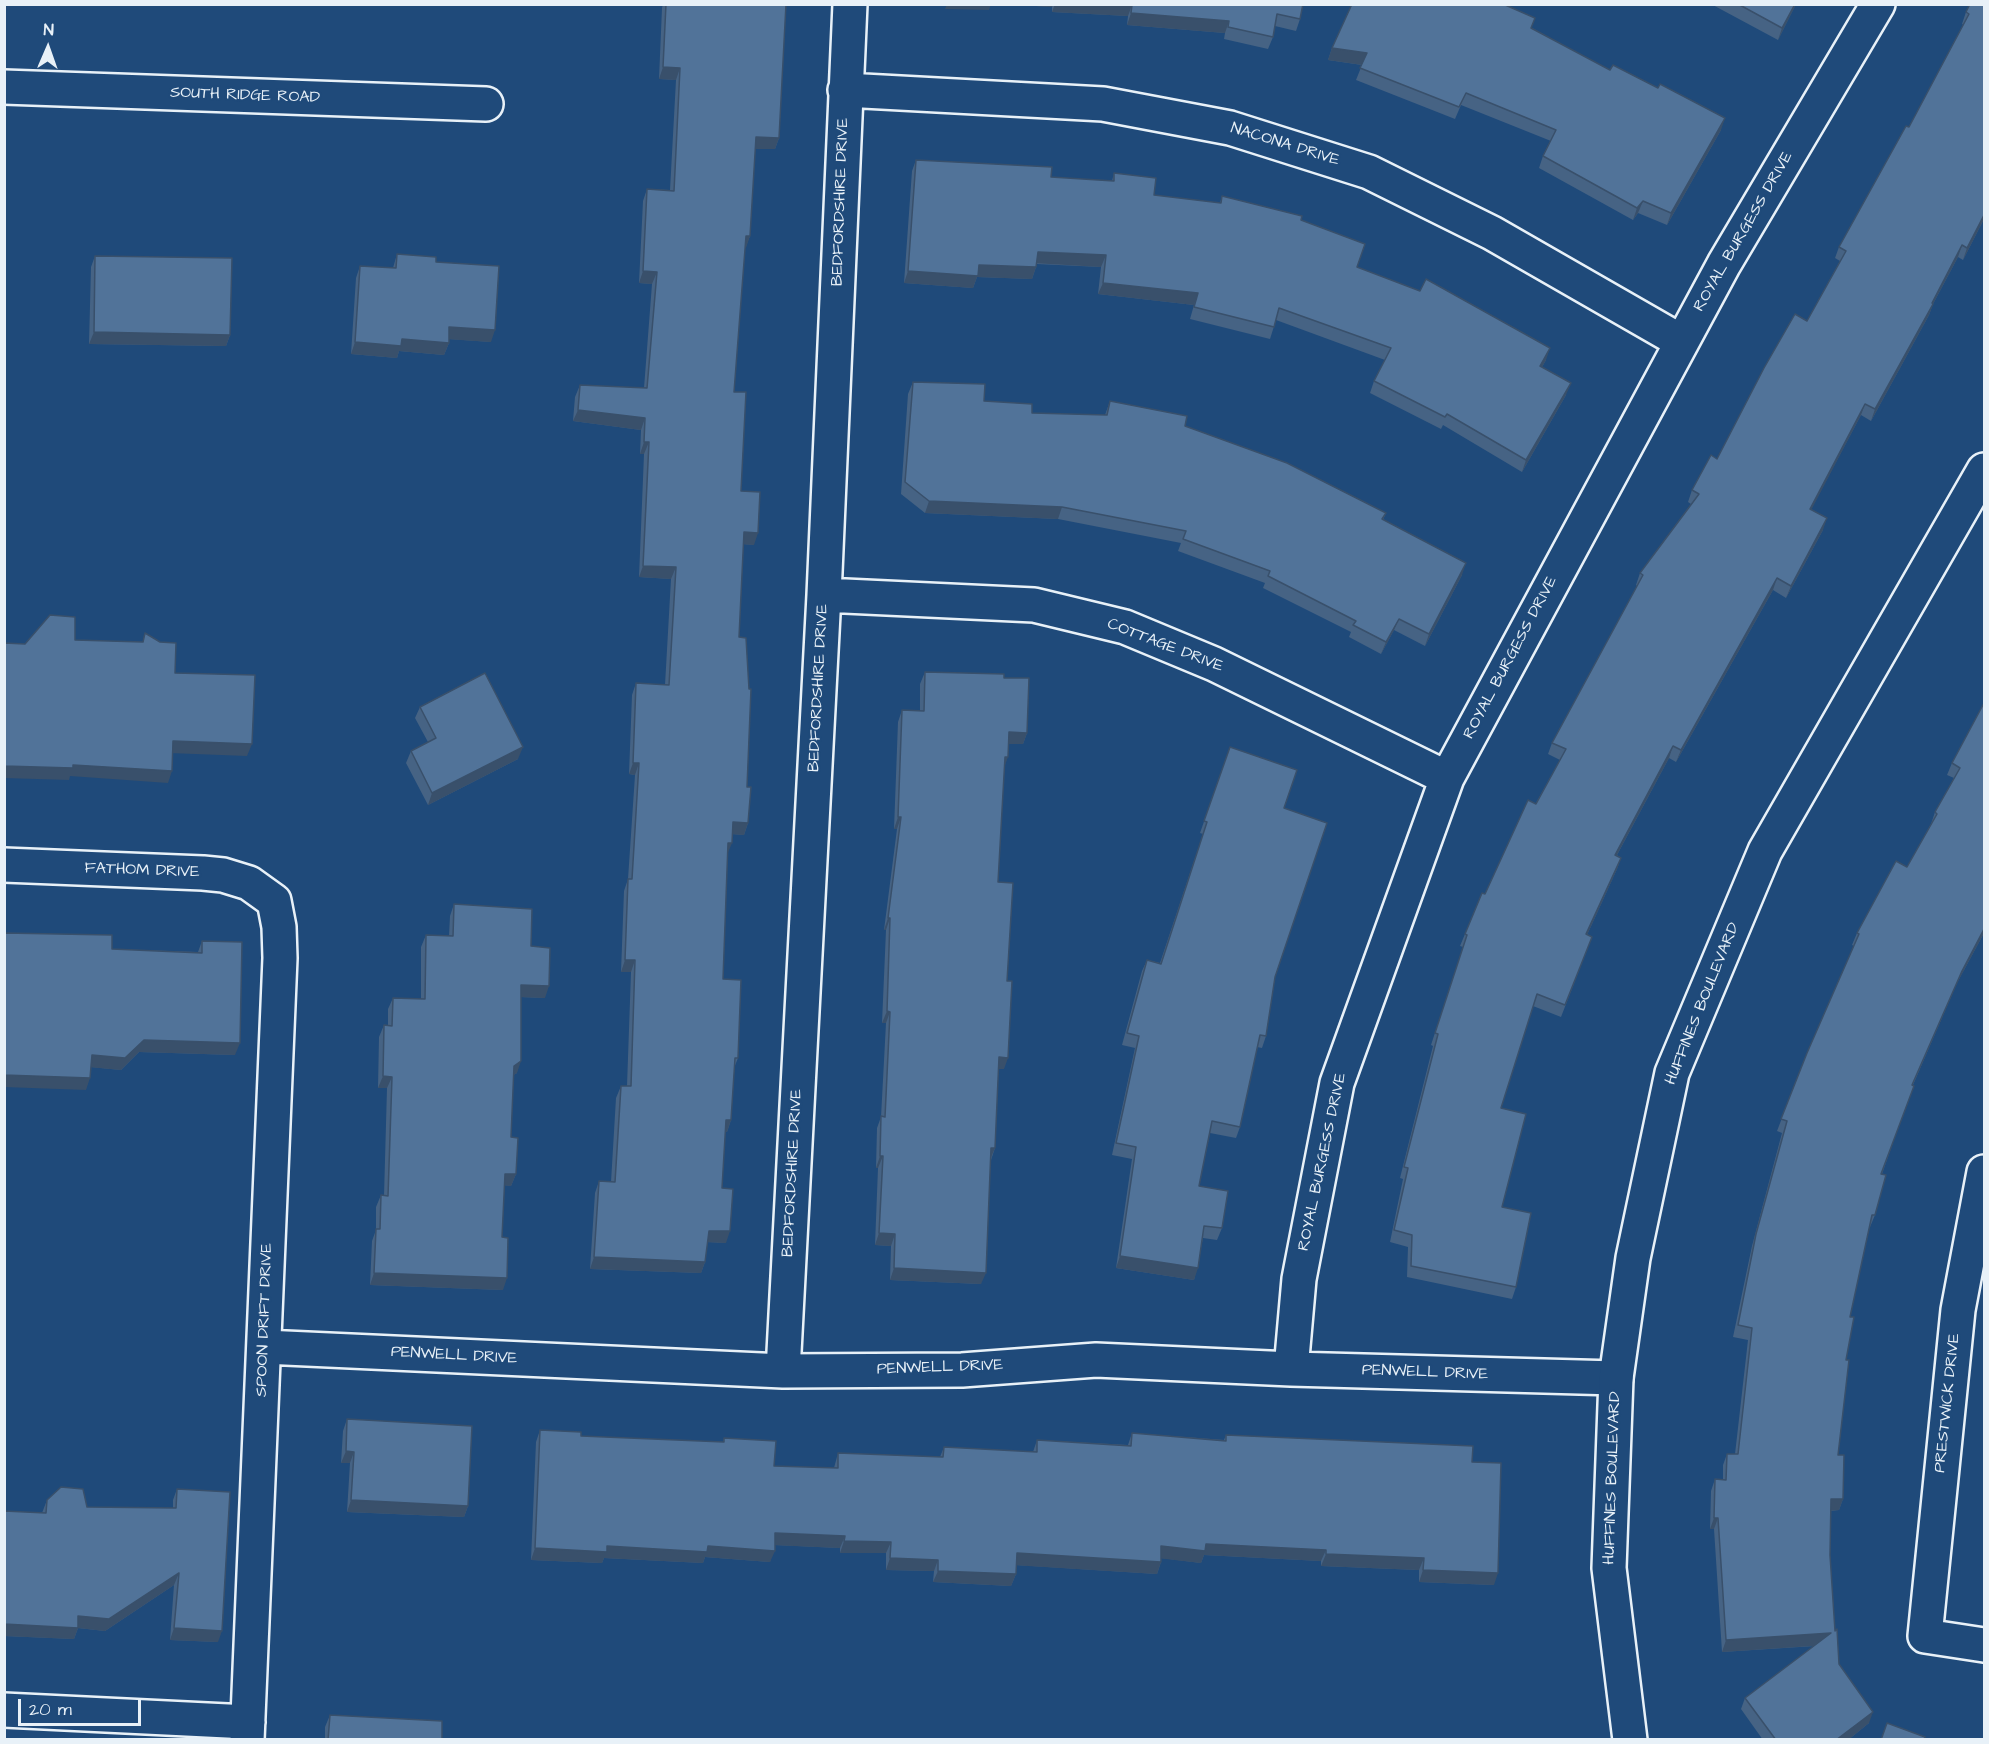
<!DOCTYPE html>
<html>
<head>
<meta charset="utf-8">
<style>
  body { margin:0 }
  #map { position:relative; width:1989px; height:1744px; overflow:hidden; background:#1f4a7a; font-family:"Architects Daughter",sans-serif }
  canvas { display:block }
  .frame { position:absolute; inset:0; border:6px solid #e8f1f8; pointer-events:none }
  .north { position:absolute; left:18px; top:18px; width:60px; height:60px; -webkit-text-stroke:4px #1f4a7a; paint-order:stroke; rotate:2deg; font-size:16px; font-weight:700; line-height:24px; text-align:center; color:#e8f1f8 }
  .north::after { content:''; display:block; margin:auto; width:21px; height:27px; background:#e8f1f8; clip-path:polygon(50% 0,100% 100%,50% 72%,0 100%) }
  .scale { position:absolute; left:18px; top:1699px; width:123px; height:27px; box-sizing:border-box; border:3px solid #e8f1f8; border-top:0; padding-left:8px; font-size:18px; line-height:21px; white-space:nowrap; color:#e8f1f8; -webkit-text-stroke:4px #1f4a7a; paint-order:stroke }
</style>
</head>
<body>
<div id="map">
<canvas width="1989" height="1744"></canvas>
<div class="frame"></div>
<div class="north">N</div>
<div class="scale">20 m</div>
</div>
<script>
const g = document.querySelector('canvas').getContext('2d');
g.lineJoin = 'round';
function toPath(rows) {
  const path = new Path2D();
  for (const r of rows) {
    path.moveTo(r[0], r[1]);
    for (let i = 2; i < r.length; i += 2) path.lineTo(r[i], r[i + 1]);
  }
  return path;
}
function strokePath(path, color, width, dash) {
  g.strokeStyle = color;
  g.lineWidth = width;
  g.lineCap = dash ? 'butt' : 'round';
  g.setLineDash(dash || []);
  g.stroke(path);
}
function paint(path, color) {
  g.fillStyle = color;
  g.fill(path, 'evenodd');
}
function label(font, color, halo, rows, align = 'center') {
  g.font = font + ' "Architects Daughter",sans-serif';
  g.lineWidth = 4.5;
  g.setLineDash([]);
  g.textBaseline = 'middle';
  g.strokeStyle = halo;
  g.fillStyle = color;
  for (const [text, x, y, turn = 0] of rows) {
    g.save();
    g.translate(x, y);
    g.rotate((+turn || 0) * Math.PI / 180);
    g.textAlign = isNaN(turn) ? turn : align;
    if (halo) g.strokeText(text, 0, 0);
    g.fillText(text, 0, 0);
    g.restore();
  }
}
const minor = toPath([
  [4,87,486,104],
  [845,90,1103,104,1230,128,1369,172,1492,233,1682,342],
  [824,595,1034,605,1125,627,1214,664,1447,778],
  [4,865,203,873,223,875,249,883,274,901,279,927,280,958,247,1740],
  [1984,1172,1958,1310,1925,1636,1984,1645],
  [264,1347,783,1371,962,1370,1096,1360,1291,1369,1616,1378],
  [1291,1369,1299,1279,1337,1083,1447,778,1724,264,1878,4],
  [783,1371,824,595,850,4],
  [4,1710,248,1722]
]);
const major = toPath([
  [1630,1740,1609,1568,1616,1378,1633,1258,1672,1073,1765,851,1984,470]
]);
strokePath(minor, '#e8f1f8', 38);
strokePath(major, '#e8f1f8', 38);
strokePath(minor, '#1f4a7a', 33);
strokePath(major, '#1f4a7a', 33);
paint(toPath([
  [663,4,786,4,779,138,775,149,755,149,750,236,745,248,734,392,741,491,754,545,743,544,739,637,747,787,748,823,744,835,732,834,727,855,723,979,738,1058,734,1068,731,1120,727,1132,725,1132,722,1188,726,1243,707,1242,705,1262,701,1273,590,1269,595,1193,599,1181,611,1182,616,1098,621,1086,627,1086,631,972,621,972,624,891,628,879,635,775,629,774,632,695,636,683,665,685,671,579,639,577,644,454,640,454,641,430,573,421,575,397,580,385,644,388,652,284,639,283,643,201,647,189,670,190,676,80,659,79,662,8],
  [1003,4,1303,4,1300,19,1296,31,1275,26,1273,37,1268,49,1224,39,1225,33,1127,25,1128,16,1052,12,1052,7],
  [1711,4,1796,4,1778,40],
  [1984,4,1984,219,1963,260,1958,257,1933,304,1929,315,1871,421,1861,415,1811,509,1823,530,1786,598,1773,590,1676,762,1669,758,1617,855,1621,858,1617,869,1587,935,1592,937,1561,1017,1533,1006,1501,1108,1502,1207,1516,1287,1512,1299,1407,1277,1408,1247,1390,1242,1403,1179,1400,1178,1433,1046,1431,1045,1463,947,1460,946,1465,934,1485,894,1560,760,1548,754,1552,743,1637,586,1636,585,1640,573,1691,504,1688,502,1692,490,1717,459,1807,321,1840,261,1835,258,1839,247,1909,127,1964,25,1962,24,1966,12],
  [1532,28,1721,130,1667,225,1638,213,1633,220,1539,168,1543,156,1551,141,1461,105,1455,119,1356,80,1362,65,1328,60,1332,48],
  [916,160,1051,177,1112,181,1114,173,1154,195,1220,203,1222,196,1301,220,1357,267,1546,360,1542,367,1566,395,1522,472,1443,425,1441,429,1370,393,1374,381,1385,360,1276,320,1270,339,1190,319,1194,305,1098,294,1101,267,1037,264,1032,279,977,277,973,288,904,283,912,171],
  [397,254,436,262,491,342,449,339,449,343,444,355,399,351,397,358,351,354,356,278,360,266,393,268],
  [95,256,230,335,226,346,89,344,91,267],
  [913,382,984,401,1032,413,1105,415,1110,401,1185,426,1386,513,1383,520,1462,575,1425,646,1394,630,1381,654,1349,637,1351,632,1263,588,1265,583,1178,551,1181,543,1058,519,925,513,901,494,908,394],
  [925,672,1004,678,1027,733,1023,744,1009,744,1004,768,998,882,1007,981,1004,1069,998,1069,995,1148,991,1160,981,1284,890,1280,891,1246,875,1245,878,1168,876,1168,877,1128,881,1117,886,1023,882,1023,886,930,884,930,897,829,894,829,898,722,902,710,920,711,920,684],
  [1984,703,1984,933,1957,983,1913,1085,1882,1174,1875,1215,1870,1227,1869,1227,1850,1317,1838,1455,1843,1499,1839,1510,1831,1511,1830,1555,1835,1631,1839,1664,1869,1723,1848,1740,1763,1740,1741,1709,1745,1698,1815,1646,1722,1652,1714,1529,1710,1529,1711,1491,1715,1479,1723,1479,1723,1465,1727,1454,1735,1454,1748,1340,1733,1337,1752,1246,1782,1133,1777,1131,1807,1053,1854,946,1852,945,1857,933,1907,867,1931,824,1935,812,1954,778,1947,775,1952,763],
  [420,707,518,759,428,805,406,763,411,751,428,742,415,718],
  [1230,747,1284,808,1275,977,1266,1036,1262,1048,1257,1047,1240,1127,1236,1138,1210,1133,1199,1186,1222,1228,1217,1240,1203,1238,1194,1280,1116,1268,1132,1159,1112,1155,1135,1048,1122,1045,1142,971,1147,960,1160,963,1203,834,1200,833],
  [454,904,531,946,545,998,521,997,517,1073,513,1075,511,1137,516,1174,511,1186,504,1185,502,1237,503,1290,370,1285,372,1241,376,1230,376,1207,381,1195,384,1196,387,1088,378,1088,379,1037,384,1025,388,1026,388,1009,393,998,421,999,421,947,426,935,449,936,450,916],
  [202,941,235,1055,139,1052,121,1070,91,1067,86,1090,112,949,198,952],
  [347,1419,468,1506,464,1517,347,1512,350,1463,341,1463,343,1431],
  [540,1430,581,1436,723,1442,724,1438,774,1466,834,1468,838,1453,940,1457,944,1447,1033,1452,1037,1440,1128,1445,1132,1433,1224,1440,1226,1435,1472,1462,1494,1585,1419,1582,1419,1570,1321,1566,1321,1561,1204,1555,1201,1563,1161,1558,1161,1562,1157,1574,1016,1565,1016,1574,1011,1586,933,1582,934,1571,886,1570,886,1553,840,1553,840,1548,775,1545,770,1562,705,1557,703,1563,604,1558,602,1563,531,1560,536,1442],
  [177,1489,218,1642,170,1640,174,1585,105,1631,78,1628,74,1639,4,1636,4,1511,42,1513,47,1500,87,1507,173,1508,173,1500],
  [330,1715,442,1740,325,1740,325,1727]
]), '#466384');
paint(toPath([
  [947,4,991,4,989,10,945,9],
  [1003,4,1053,4,1052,7],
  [1055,4,1132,5,1128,16,1052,12],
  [1795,4,1796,4,1778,40,1782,28],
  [1131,13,1229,21,1225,33,1127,25],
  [1332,48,1367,53,1363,65,1328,60],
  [663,67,680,68,676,80,659,79],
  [1725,118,1721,130,1667,225,1671,213],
  [756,137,779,138,775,149,752,149],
  [1643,201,1638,213,1633,220,1637,208],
  [1984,215,1984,219,1963,260,1967,248],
  [746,236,750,236,746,248,742,248],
  [1962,245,1958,257,1933,304,1929,315,1871,421,1875,409],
  [1038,252,1106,255,1101,267,1033,263],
  [979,265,1036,267,1032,279,977,277,973,288,904,283,908,271],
  [643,271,657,272,652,284,639,283],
  [1103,283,1198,293,1194,305,1098,294],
  [449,327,495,330,491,342,445,339],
  [94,332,230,335,226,346,89,344],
  [402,339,449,343,444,355,399,351,397,358,351,354,355,342],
  [1550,348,1546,360,1536,378,1540,366],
  [1571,383,1566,395,1522,472,1526,460],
  [1865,404,1861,415,1806,520,1810,509],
  [578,410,645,418,641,430,573,421],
  [644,442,649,442,644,454,640,454],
  [929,501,1062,507,1058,519,925,513],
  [1827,518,1823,530,1786,598,1791,586],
  [744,532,758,533,754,545,739,544],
  [1466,563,1462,575,1425,646,1429,634],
  [643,566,676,567,671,579,639,577],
  [1777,578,1773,590,1676,762,1681,750],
  [1399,619,1394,630,1381,654,1386,642],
  [1009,732,1027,733,1023,744,1005,744],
  [173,741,252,744,247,756,169,753],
  [1673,746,1669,758,1611,866,1615,855],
  [523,747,518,759,428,805,432,793],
  [1005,757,1008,757,1004,768],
  [633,763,639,763,635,775,629,774],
  [73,765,172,771,168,783,70,776,69,780,4,778,4,766],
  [898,817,901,817,897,829,894,829],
  [733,822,748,823,744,835,729,834],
  [728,843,732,843,727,855],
  [1621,858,1617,869,1582,946,1586,934],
  [888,918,890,918,886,930,884,930],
  [1984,929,1984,933,1957,983,1908,1097,1962,971],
  [625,960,635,960,631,972,621,972],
  [521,985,549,986,545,998,517,997],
  [887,1011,890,1012,886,1023,882,1023],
  [144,1040,240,1043,235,1055,139,1052,121,1070,88,1067,92,1055],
  [999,1057,1008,1058,1004,1069,994,1069],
  [521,1061,517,1073,509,1078,514,1066],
  [4,1075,90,1078,86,1090,4,1087],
  [383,1076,392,1077,387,1088,378,1088],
  [726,1120,731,1120,727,1132,722,1131],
  [991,1148,995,1148,990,1160],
  [880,1156,883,1156,878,1168,876,1168],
  [505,1174,516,1174,511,1186,500,1185],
  [709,1231,730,1231,726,1243,704,1242],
  [879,1233,895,1234,891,1246,875,1245],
  [1120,1256,1198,1268,1194,1280,1116,1268],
  [594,1257,705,1262,701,1273,590,1269],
  [894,1268,986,1273,981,1284,890,1280],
  [374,1273,507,1278,503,1290,370,1285],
  [346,1451,354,1452,350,1463,341,1463],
  [1831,1499,1843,1499,1839,1510,1827,1511],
  [351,1500,468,1506,464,1517,347,1512],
  [1714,1518,1718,1518,1714,1529,1710,1529],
  [775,1533,845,1536,840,1548,771,1545],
  [844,1541,891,1542,886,1553,840,1553],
  [1206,1544,1326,1550,1321,1561,1204,1555,1201,1563,1157,1558,1161,1546],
  [607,1546,708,1546,775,1551,770,1562,705,1557,703,1563,604,1558,602,1563,531,1560,535,1548],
  [1017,1553,1161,1562,1157,1574,1012,1565],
  [1326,1554,1424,1558,1419,1570,1321,1566],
  [890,1558,938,1560,934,1571,886,1570],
  [1423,1570,1498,1573,1494,1585,1419,1582],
  [938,1571,1016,1574,1011,1586,933,1582],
  [179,1573,174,1585,105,1631,78,1628,74,1639,4,1636,4,1624,78,1616],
  [174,1628,222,1631,218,1642,170,1640],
  [1831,1633,1827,1645,1722,1652,1726,1640],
  [1873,1712,1869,1723,1848,1740,1836,1740]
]), '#39506b');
const building = toPath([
  [666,4,786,4,779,138,756,137,750,236,746,236,734,392,746,392,741,491,760,492,758,533,744,532,739,637,746,638,749,689,751,689,747,787,751,787,748,823,733,822,732,843,728,843,723,979,741,980,738,1058,735,1058,731,1120,726,1120,722,1188,733,1189,730,1231,709,1231,705,1262,594,1257,599,1181,615,1182,621,1086,631,1086,635,960,625,960,628,879,632,879,639,763,633,763,636,683,669,685,676,567,643,566,649,442,644,442,645,418,578,410,580,385,647,388,657,272,643,271,647,189,674,191,680,68,663,67,666,4],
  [1130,4,1303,4,1300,19,1277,14,1273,37,1228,27,1229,21,1131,13,1132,5,1130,4],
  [1352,4,1503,4,1535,18,1531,28,1610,70,1613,65,1658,88,1660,84,1725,118,1671,213,1643,201,1637,208,1543,156,1556,130,1466,93,1459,107,1360,68,1367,53,1332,48,1352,4],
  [1738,4,1795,4,1782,28,1738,4],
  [1970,4,1984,4,1984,215,1967,248,1962,245,1932,303,1933,304,1875,409,1865,404,1810,509,1827,518,1791,586,1777,578,1681,750,1673,746,1615,855,1621,858,1586,934,1592,937,1565,1005,1537,994,1501,1108,1526,1114,1502,1207,1531,1213,1516,1287,1411,1266,1412,1235,1394,1230,1408,1168,1404,1167,1438,1034,1435,1033,1467,935,1465,934,1482,893,1485,894,1528,800,1536,804,1566,749,1552,743,1643,575,1640,573,1699,494,1692,490,1711,455,1717,459,1764,368,1795,314,1807,321,1846,251,1839,247,1906,126,1909,127,1969,14,1966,12,1970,4],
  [916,160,1052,167,1051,177,1114,181,1114,173,1156,178,1154,195,1221,203,1222,196,1302,216,1301,220,1365,244,1357,267,1420,291,1426,279,1550,348,1540,366,1571,383,1526,460,1447,414,1445,417,1374,381,1391,348,1279,308,1274,327,1194,307,1198,293,1103,283,1106,255,1038,252,1036,267,979,265,978,276,908,271,916,160],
  [397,254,436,257,436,262,499,266,495,330,449,327,449,343,402,339,401,346,355,342,360,266,396,268,397,254],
  [95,256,232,258,230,335,94,332,95,256],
  [913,382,985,384,984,401,1032,404,1032,413,1107,415,1110,401,1187,416,1185,426,1287,463,1386,513,1382,519,1466,563,1429,634,1399,619,1386,642,1353,625,1356,621,1268,576,1270,571,1183,539,1186,531,1062,507,929,501,905,482,913,382],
  [50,615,75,617,75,640,143,642,145,633,160,642,176,643,175,673,255,675,252,744,173,741,172,771,73,765,73,768,4,766,4,643,25,644,50,615],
  [925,672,1004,674,1004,678,1029,678,1027,733,1009,732,1008,757,1005,757,998,882,1013,883,1007,981,1012,981,1008,1058,999,1057,995,1148,991,1148,986,1273,894,1268,895,1234,879,1233,883,1156,880,1156,881,1116,885,1117,890,1012,887,1011,890,918,888,918,901,817,898,817,902,710,924,711,925,672],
  [485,673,523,747,432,793,411,751,436,738,420,707,485,673],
  [1984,703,1984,929,1962,971,1912,1085,1914,1086,1881,1174,1886,1175,1875,1215,1872,1215,1850,1317,1854,1317,1846,1360,1849,1360,1838,1455,1844,1455,1843,1499,1831,1499,1830,1555,1835,1631,1837,1629,1839,1664,1873,1712,1836,1740,1776,1740,1745,1698,1831,1633,1726,1640,1718,1518,1714,1518,1715,1479,1726,1480,1727,1454,1738,1454,1752,1328,1738,1325,1756,1234,1787,1121,1781,1119,1807,1053,1859,934,1857,933,1896,861,1907,867,1937,814,1935,812,1960,768,1952,763,1984,703],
  [1230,747,1297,770,1284,808,1327,823,1275,977,1266,1036,1260,1035,1240,1127,1212,1121,1199,1186,1228,1191,1222,1228,1204,1226,1198,1268,1120,1256,1136,1147,1116,1143,1139,1036,1127,1033,1147,960,1161,964,1207,822,1204,821,1230,747],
  [454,904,532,909,531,946,550,948,549,986,521,985,521,1061,514,1066,511,1137,518,1138,516,1174,505,1174,502,1237,508,1238,507,1278,374,1273,376,1229,380,1229,381,1195,388,1196,392,1077,383,1076,384,1025,392,1026,393,998,425,999,426,935,453,936,454,904],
  [4,933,112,935,112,949,202,953,202,941,242,942,240,1043,144,1040,125,1058,92,1055,90,1078,4,1075,4,933],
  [347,1419,472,1426,468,1506,351,1500,354,1452,346,1451,347,1419],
  [540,1430,581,1432,581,1436,724,1442,724,1438,776,1441,774,1466,838,1468,838,1453,943,1457,944,1447,1037,1452,1037,1440,1131,1446,1132,1433,1226,1441,1226,1435,1473,1446,1472,1462,1501,1463,1498,1573,1423,1570,1424,1558,1326,1554,1326,1550,1206,1544,1205,1551,1161,1546,1161,1562,1017,1553,1016,1574,938,1571,938,1560,890,1558,891,1542,844,1541,845,1536,775,1533,775,1551,708,1546,707,1552,607,1546,607,1552,535,1548,540,1430],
  [61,1487,83,1489,87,1507,176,1508,177,1489,230,1492,222,1631,174,1628,179,1573,109,1619,78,1616,78,1628,4,1624,4,1511,46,1513,47,1500,61,1487],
  [330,1715,442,1721,442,1740,328,1740,330,1715],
  [1887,1723,1925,1737,1924,1740,1881,1740,1887,1723]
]);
paint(building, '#517399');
strokePath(building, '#39506b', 1.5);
label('16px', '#e8f1f8', '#1f4a7a', [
  ["SOUTH RIDGE ROAD",245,96,2],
  ["NACONA DRIVE",1285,145,17],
  ["BEDFORDSHIRE DRIVE",841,202,-88],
  ["ROYAL BURGESS DRIVE",1744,232,-60],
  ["COTTAGE DRIVE",1165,646,21],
  ["ROYAL BURGESS DRIVE",1511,658,-62],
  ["BEDFORDSHIRE DRIVE",819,688,-87],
  ["FATHOM DRIVE",142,871,2],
  ["HUFFINES BOULEVARD",1703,1004,-68],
  ["ROYAL BURGESS DRIVE",1323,1162,-78],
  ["BEDFORDSHIRE DRIVE",793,1173,-87],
  ["SPOON DRIFT DRIVE",265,1320,-88],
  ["PENWELL DRIVE",454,1356,3],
  ["PENWELL DRIVE",940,1368,-2],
  ["PENWELL DRIVE",1425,1373,2],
  ["PRESTWICK DRIVE",1948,1403,-84],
  ["HUFFINES BOULEVARD",1613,1478,-88]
]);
</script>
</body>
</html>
